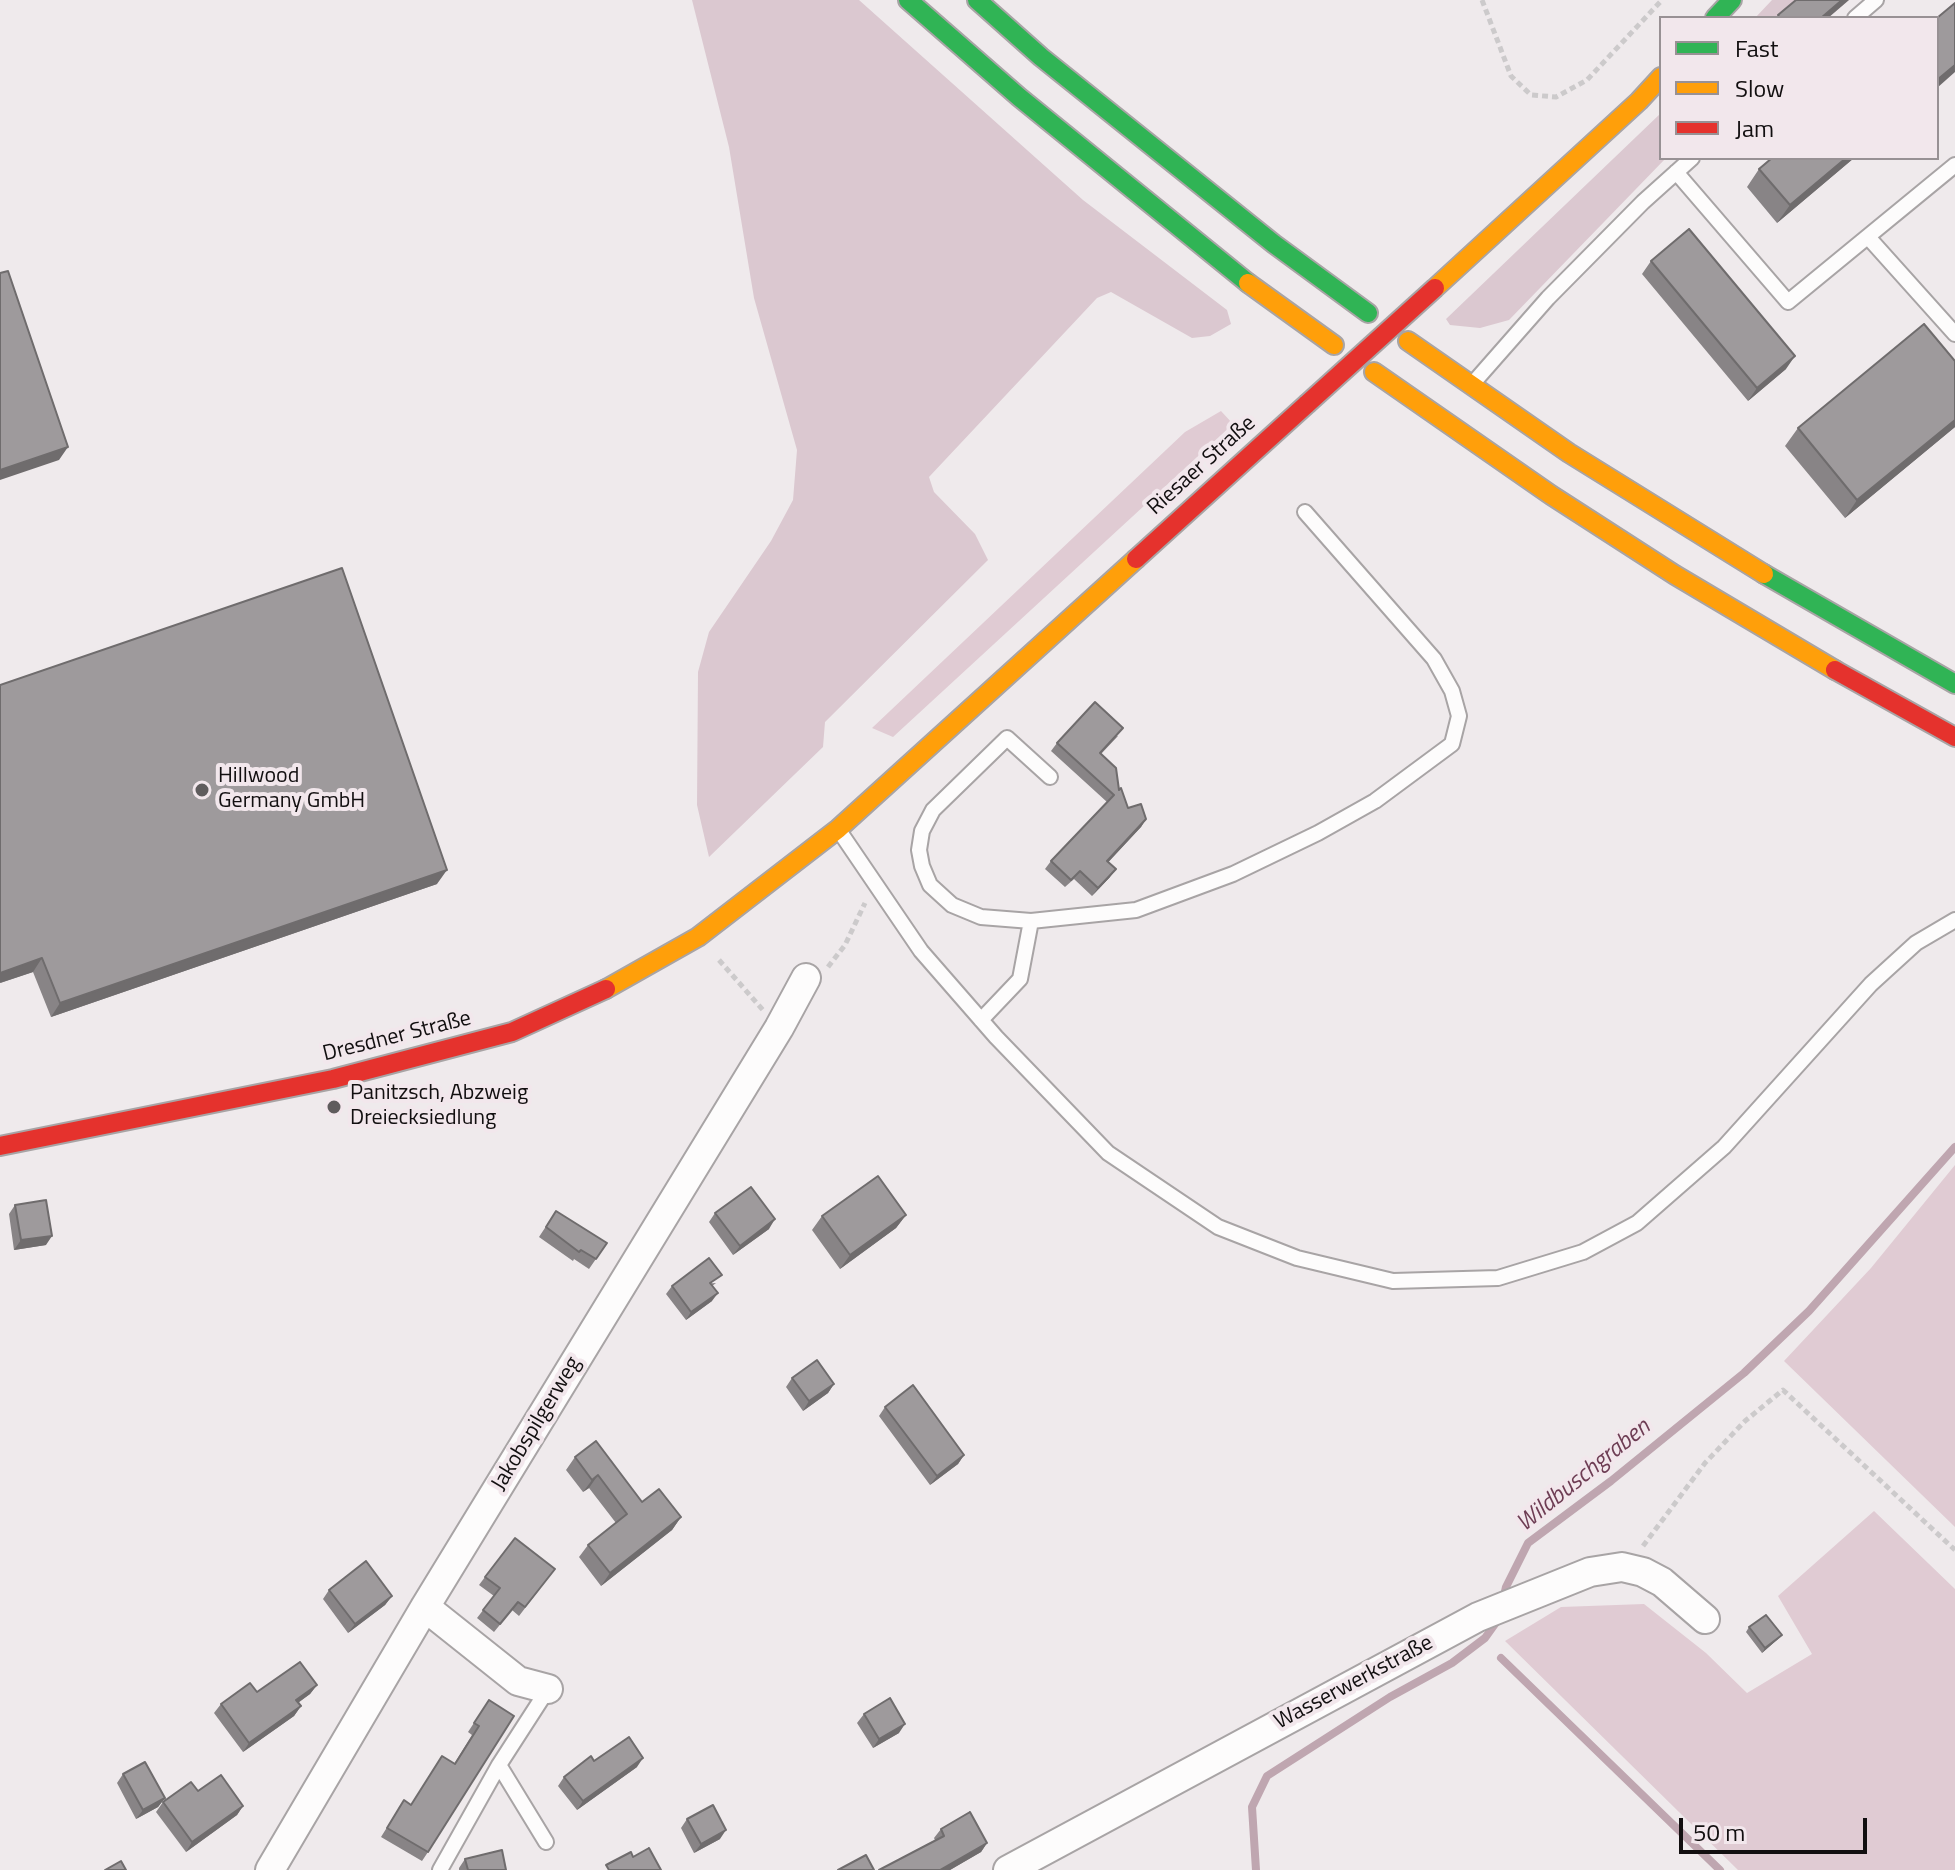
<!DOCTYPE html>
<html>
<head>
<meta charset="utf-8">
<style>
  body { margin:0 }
  #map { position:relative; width:1955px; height:1870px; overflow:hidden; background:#efeaec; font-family:"Titillium Web",sans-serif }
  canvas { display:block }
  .legend { position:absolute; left:1659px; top:16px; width:280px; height:144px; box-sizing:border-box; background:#f2e7ec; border:2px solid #989194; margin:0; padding:10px 14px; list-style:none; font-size:24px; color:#120f10 }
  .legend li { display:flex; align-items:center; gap:16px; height:40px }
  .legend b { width:40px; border:2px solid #989194 }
  .scale { position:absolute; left:1679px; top:1818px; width:188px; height:36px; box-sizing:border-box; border:4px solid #120f10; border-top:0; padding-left:10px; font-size:24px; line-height:28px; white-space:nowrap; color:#120f10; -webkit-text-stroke:6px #f2e7ec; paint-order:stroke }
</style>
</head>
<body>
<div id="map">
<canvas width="1955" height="1870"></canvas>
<ul class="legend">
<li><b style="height:10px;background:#30b455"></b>Fast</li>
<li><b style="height:10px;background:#ff9f0a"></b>Slow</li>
<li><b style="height:10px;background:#e5322d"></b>Jam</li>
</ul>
<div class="scale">50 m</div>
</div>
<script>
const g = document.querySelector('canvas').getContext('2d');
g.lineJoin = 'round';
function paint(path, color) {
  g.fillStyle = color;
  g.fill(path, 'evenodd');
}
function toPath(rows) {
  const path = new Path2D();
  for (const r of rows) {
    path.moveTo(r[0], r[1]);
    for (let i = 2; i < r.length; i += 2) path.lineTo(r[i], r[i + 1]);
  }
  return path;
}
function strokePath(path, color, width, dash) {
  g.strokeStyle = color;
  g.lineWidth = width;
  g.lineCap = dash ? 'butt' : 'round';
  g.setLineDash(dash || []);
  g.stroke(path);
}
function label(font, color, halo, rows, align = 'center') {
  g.font = font + ' "Titillium Web",sans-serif';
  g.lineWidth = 8;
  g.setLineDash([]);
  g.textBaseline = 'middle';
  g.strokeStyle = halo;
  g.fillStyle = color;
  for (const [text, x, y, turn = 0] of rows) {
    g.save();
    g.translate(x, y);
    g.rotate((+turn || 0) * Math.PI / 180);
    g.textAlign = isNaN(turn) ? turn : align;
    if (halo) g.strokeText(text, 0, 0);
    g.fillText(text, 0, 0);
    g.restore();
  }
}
paint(toPath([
  [692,0,859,0,1083,200,1227,310,1231,324,1210,336,1192,338,1111,292,1097,298,929,477,934,492,975,534,988,560,825,722,823,747,709,857,697,805,698,672,709,632,771,541,793,500,797,450,754,298,729,147],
  [1772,0,1849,0,1828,18,1755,18],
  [1661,113,1661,158,1666,158,1509,320,1480,328,1450,325,1446,319]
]), '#dbc8d0');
paint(toPath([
  [1221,411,1233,424,893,737,872,728,1185,432],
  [1955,1165,1955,1527,1784,1361,1871,1268],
  [1874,1511,1955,1589,1955,1870,1738,1870,1505,1641,1561,1607,1644,1604,1706,1653,1747,1693,1812,1654,1778,1596]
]), '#e0cbd3');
strokePath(toPath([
  [1503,1600,1506,1587,1528,1543,1611,1481,1744,1373,1809,1311,1955,1147],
  [1501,1658,1720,1870],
  [1256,1870,1252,1807,1267,1776,1390,1697,1452,1663,1485,1638,1500,1617]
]), '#bfa6b0', 8);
const lane = toPath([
  [1855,18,1876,0],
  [1676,172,1788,302,1955,165],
  [1868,237,1955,334],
  [1475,381,1548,298,1643,202,1692,158],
  [840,832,921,951,996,1037,1108,1153,1218,1227,1297,1258,1393,1281,1498,1278,1583,1252,1637,1223,1724,1147,1871,984,1916,943,1955,920],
  [1031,921,1136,910,1233,874,1318,833,1375,801,1452,744,1459,716,1452,691,1434,659,1305,512],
  [981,1020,1020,979,1031,921,981,917,952,905,930,885,922,866,919,850,922,831,933,810,1007,738,1050,777],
  [499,1765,546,1842],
  [440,1870,499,1765,548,1689]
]);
const street = toPath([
  [425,1607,518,1681,548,1689],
  [270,1870,425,1607,779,1028,806,978],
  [1008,1870,1478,1617,1590,1572,1622,1567,1643,1572,1662,1582,1705,1619]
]);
const fast = toPath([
  [908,0,1019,97,1248,283],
  [977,0,1041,57,1274,244,1368,313],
  [1715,18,1732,0],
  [1764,574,1955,684]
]);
const slow = toPath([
  [1248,283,1334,345],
  [1435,288,1639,101,1661,77],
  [1408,341,1569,453,1764,574],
  [1374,372,1551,495,1675,575,1835,670],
  [606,989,698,937,838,829,1136,559]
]);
const jam = toPath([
  [1136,559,1307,404],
  [1835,670,1955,737],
  [0,1146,333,1079,512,1032,606,989]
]);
strokePath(lane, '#a8a4a5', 18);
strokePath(street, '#a8a4a5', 32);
strokePath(fast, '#a8a4a5', 22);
strokePath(slow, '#a8a4a5', 22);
strokePath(jam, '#a8a4a5', 22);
strokePath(toPath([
  [1482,0,1511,76,1531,95,1556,97,1587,80,1662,0],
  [719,960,763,1010],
  [828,967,845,945,865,903],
  [1643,1546,1705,1463,1745,1421,1783,1390,1955,1550]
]), '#cccacb', 5, [6, 4]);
strokePath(lane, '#fdfcfc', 14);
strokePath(street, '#fdfcfc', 28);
strokePath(fast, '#30b455', 18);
strokePath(slow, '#ff9f0a', 18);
strokePath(jam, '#e5322d', 18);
const jamBridge = toPath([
  [1307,404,1435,288]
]);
strokePath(jamBridge, '#a8a4a5', 22, []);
strokePath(jamBridge, '#e5322d', 18);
paint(toPath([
  [1854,158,1777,223,1747,187,1759,169],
  [1651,261,1786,369,1748,401,1642,274],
  [1955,361,1955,427,1845,518,1785,446,1798,428],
  [342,568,437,884,51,1017,33,972,0,983],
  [1118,736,1101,754,1128,808,1146,819,1141,827,1108,862,1110,877,1092,896,1074,879,1065,887,1045,869,1051,861,1107,802,1051,751,1057,743],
  [15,1205,46,1245,14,1250,9,1214],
  [556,1211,607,1243,589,1269,574,1259,573,1261,539,1237],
  [715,1213,769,1229,733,1255,709,1222],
  [906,1215,896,1228,840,1269,812,1230,822,1216],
  [716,1283,712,1286,712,1301,686,1320,666,1294,672,1286],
  [792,1378,834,1384,828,1393,803,1411,786,1387],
  [885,1407,964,1455,958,1464,930,1485,879,1416],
  [575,1457,642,1502,681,1517,672,1530,601,1586,579,1557,588,1545,616,1523,589,1488,583,1492,566,1470],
  [555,1569,519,1616,512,1610,494,1632,477,1618,494,1596,479,1585,485,1577],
  [329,1590,392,1596,385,1605,348,1633,323,1599],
  [1749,1627,1778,1639,1762,1653,1746,1632],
  [317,1685,310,1694,298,1703,301,1706,294,1716,243,1752,214,1713,221,1704,257,1692],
  [489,1700,428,1852,422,1861,381,1837,404,1800,411,1805,454,1764,472,1735,468,1732],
  [864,1714,899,1733,873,1748,857,1723],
  [594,1761,637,1767,577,1810,558,1786,564,1777],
  [123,1774,165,1798,158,1807,136,1819,117,1783],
  [198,1791,243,1806,237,1815,186,1852,156,1812,163,1802],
  [687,1819,720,1839,694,1853,681,1828],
  [941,1829,987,1843,981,1852,950,1870,879,1870,935,1840,934,1838],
  [465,1859,506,1870,459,1870,459,1868]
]), '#888486');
paint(toPath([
  [1842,0,1849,0,1828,18,1821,18],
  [1955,65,1955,72,1937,88,1937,80],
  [1846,158,1854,158,1777,223,1790,205],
  [1795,356,1786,369,1748,401,1757,388],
  [1955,420,1955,427,1845,518,1857,500],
  [68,447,59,460,0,480,0,470],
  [1146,819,1141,827,1102,869,1107,861],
  [1116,869,1110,877,1092,896,1098,888],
  [447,870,437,884,51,1017,60,1003],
  [42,958,33,972,0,983,0,973],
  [906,1215,896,1228,840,1269,850,1255],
  [775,1219,769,1229,733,1255,740,1246],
  [52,1236,46,1245,14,1250,21,1240],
  [718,1293,712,1301,686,1320,691,1312],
  [834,1384,828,1393,803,1411,809,1401],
  [964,1455,958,1464,930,1485,937,1476],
  [598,1475,589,1488,583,1492,592,1480],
  [681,1517,672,1530,601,1586,610,1573],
  [392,1596,385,1605,348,1633,355,1624],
  [1782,1635,1778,1639,1762,1653,1765,1648],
  [317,1685,310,1694,289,1709,296,1700],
  [301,1706,294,1716,243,1752,249,1743],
  [905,1724,899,1733,873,1748,879,1739],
  [643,1758,637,1767,577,1810,583,1801],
  [165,1798,158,1807,136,1819,143,1810],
  [243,1806,237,1815,186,1852,192,1842],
  [726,1830,720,1839,694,1853,701,1844],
  [987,1843,981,1852,950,1870,940,1870]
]), '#6f6c6d');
const building = toPath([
  [1796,0,1842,0,1821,18,1780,18,1778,15,1796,0],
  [1955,3,1955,65,1937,80,1937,18,1955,3],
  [1772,158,1846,158,1790,205,1759,169,1772,158],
  [1689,229,1795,356,1757,388,1651,261,1689,229],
  [8,271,68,447,0,470,0,273,8,271],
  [1924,324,1955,361,1955,420,1857,500,1798,428,1924,324],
  [342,568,447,870,60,1003,42,958,0,973,0,685,342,568],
  [1095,702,1123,728,1100,753,1116,768,1119,790,1121,788,1128,808,1141,804,1146,819,1107,861,1116,869,1098,888,1080,871,1071,880,1051,861,1114,795,1057,743,1095,702],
  [878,1176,906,1215,850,1255,822,1216,878,1176],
  [751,1187,775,1219,740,1246,715,1213,751,1187],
  [46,1200,52,1236,21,1240,15,1205,46,1200],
  [556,1211,607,1243,596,1259,581,1250,579,1252,546,1227,556,1211],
  [709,1258,722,1275,710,1283,718,1293,691,1312,672,1286,709,1258],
  [817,1360,834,1384,809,1401,792,1378,817,1360],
  [913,1385,964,1455,937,1476,885,1407,913,1385],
  [596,1441,642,1502,659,1489,681,1517,610,1573,588,1545,627,1514,598,1475,592,1480,575,1457,596,1441],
  [515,1538,555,1569,525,1607,518,1602,500,1624,483,1610,500,1588,485,1577,515,1538],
  [366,1561,392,1596,355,1624,329,1590,366,1561],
  [1766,1615,1782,1635,1765,1648,1749,1627,1766,1615],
  [300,1662,317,1685,296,1700,301,1706,249,1743,221,1704,250,1683,257,1692,300,1662],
  [890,1698,905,1724,879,1739,864,1714,890,1698],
  [489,1700,514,1716,428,1852,387,1828,404,1800,411,1805,442,1756,455,1764,479,1726,474,1723,489,1700],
  [629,1737,643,1758,583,1801,564,1777,591,1756,594,1761,629,1737],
  [145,1762,165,1798,143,1810,123,1774,145,1762],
  [221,1775,243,1806,192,1842,163,1802,191,1782,198,1791,221,1775],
  [713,1805,726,1830,701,1844,687,1819,713,1805],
  [970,1812,987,1843,940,1870,879,1870,944,1836,941,1829,970,1812],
  [649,1848,661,1870,609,1870,606,1865,631,1852,633,1857,649,1848],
  [502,1850,506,1870,468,1870,465,1859,502,1850],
  [866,1855,874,1870,838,1870,866,1855],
  [121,1861,126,1870,105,1870,121,1861]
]);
paint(building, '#9e9a9c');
strokePath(building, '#6f6c6d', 2);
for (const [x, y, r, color] of [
  [202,790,8,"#5f5c5d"],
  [334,1107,8,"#5f5c5d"]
]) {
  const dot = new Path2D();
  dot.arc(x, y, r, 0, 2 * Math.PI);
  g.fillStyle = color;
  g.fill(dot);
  strokePath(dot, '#f2e7ec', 3);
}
label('22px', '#120f10', '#f2e7ec', [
  ["Riesaer Straße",1202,466,-42],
  ["Dresdner Straße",397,1037,-14],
  ["Jakobspilgerweg",537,1424,-59],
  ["Wasserwerkstraße",1354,1683,-28]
]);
label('22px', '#120f10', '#f2e7ec', [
  ["Hillwood",218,777],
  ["Germany GmbH",218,802],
  ["Panitzsch, Abzweig",350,1094],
  ["Dreiecksiedlung",350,1119]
], 'left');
label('italic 24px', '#6e3d54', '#f2e7ec', [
  ["Wildbuschgraben",1584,1476,-39]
]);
</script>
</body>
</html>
